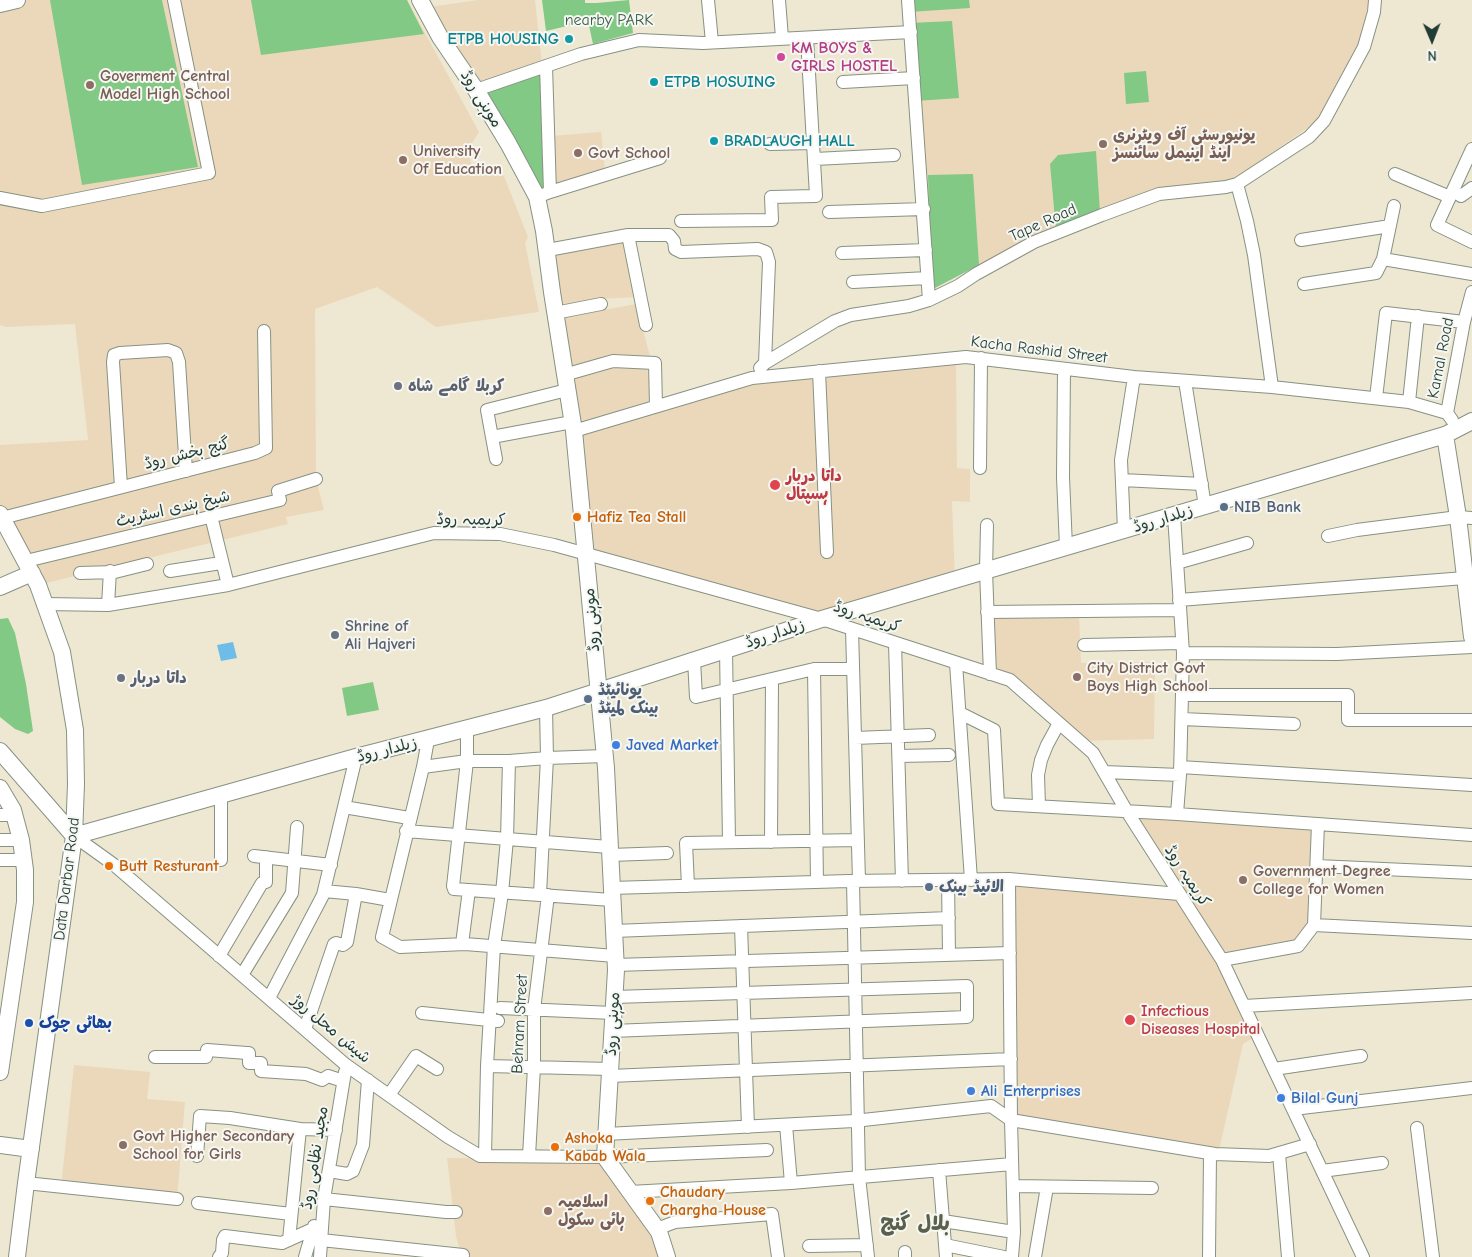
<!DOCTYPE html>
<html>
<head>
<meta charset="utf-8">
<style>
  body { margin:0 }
  #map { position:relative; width:1472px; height:1257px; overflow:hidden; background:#eee8d2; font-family:"Comic Neue",sans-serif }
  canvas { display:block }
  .north { position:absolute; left:1407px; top:15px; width:50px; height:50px; -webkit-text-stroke:4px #f6f6f2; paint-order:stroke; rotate:179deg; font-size:14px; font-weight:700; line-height:20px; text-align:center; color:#1f3d34 }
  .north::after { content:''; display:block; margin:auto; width:18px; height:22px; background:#1f3d34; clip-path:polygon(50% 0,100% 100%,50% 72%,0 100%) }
</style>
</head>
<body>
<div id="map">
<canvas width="1472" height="1257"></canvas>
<div class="north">N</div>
</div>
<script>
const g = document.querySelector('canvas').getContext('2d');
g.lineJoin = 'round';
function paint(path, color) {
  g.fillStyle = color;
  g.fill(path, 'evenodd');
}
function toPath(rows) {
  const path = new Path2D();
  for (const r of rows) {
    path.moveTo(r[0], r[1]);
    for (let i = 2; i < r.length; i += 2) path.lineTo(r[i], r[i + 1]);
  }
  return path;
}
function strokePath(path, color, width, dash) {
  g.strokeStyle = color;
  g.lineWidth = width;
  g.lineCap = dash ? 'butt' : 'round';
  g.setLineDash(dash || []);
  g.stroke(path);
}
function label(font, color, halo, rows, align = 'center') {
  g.font = font + ' "Comic Neue","Playpen Sans Arabic",sans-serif';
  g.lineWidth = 4;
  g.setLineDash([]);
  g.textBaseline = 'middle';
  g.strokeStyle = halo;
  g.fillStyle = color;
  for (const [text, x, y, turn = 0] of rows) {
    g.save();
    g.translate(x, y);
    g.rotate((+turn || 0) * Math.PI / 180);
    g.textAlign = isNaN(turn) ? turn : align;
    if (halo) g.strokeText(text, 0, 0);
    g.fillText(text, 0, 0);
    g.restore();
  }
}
paint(toPath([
  [0,0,407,0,479,132,467,151,475,174,504,176,528,237,525,243,539,312,436,327,377,287,315,309,316,479,324,510,286,517,288,524,38,585,0,514,0,445,88,440,75,324,6,327,0,325],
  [478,0,535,0,542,64,477,84,429,7],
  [912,0,1369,0,1359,47,1317,121,1252,167,1226,182,1176,187,979,265,931,290],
  [601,132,605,171,553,187,551,136],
  [625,240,636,297,600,299,561,308,554,253],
  [636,304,650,356,610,354,570,368,560,318],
  [956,357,957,468,970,469,970,502,952,501,955,580,822,619,586,555,574,431,752,378],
  [647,367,652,400,580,424,571,380,613,368],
  [987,612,1079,613,1081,663,1155,662,1154,739,1079,741,1010,680,990,674],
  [1126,810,1318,824,1314,925,1298,946,1222,960,1258,1035,1243,1044,1218,1155,1011,1120,1009,876,1178,893],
  [74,1065,150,1072,147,1099,185,1102,177,1199,61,1187],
  [605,1157,666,1257,462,1257,456,1236,447,1158]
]), '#ebd8ba');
paint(toPath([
  [50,0,162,0,198,167,82,185],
  [251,0,407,0,424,34,261,55],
  [542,0,585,0,585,3,597,3,629,0,633,33,593,44,588,21,546,31],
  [908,0,969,0,970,8,909,12],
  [952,21,959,98,916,101,910,23],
  [544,69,548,191,537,196,480,91],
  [1146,71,1149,102,1126,104,1124,73],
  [1096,151,1100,212,1056,230,1050,164,1058,155],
  [973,174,979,265,931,290,928,175],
  [8,618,15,633,26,684,33,731,28,734,15,729,0,717,0,619],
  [373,682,379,710,347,716,342,688]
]), '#81c984');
paint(toPath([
  [233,642,237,658,221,661,217,645]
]), '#6ebde9');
const minor = toPath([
  [708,0,712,42],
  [779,0,782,38],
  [908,0,929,300,958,286,976,274,1034,242,1102,215,1159,194,1226,187,1237,184,1309,137,1324,121,1364,47,1374,12,1375,0],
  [546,66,550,192],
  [843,82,914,78],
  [476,90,581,54,639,40,703,43,911,32],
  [770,144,813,143],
  [1472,149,1437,225,1472,242],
  [815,159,894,155],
  [1395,174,1450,197],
  [1237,184,1247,221,1254,255,1272,387],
  [1453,191,1461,196,1472,188],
  [537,197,550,192,660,158],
  [0,198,42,206,209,173,174,0],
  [1394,206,1383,259,1472,274],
  [829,212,924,209],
  [681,221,772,220,771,197,816,196,807,38],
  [628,235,646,325],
  [1301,240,1390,226],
  [548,250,628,235,669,235,674,241,675,249,681,252,758,249,766,252,769,262,765,363],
  [842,253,926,250],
  [853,282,927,278],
  [1304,284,1376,273,1383,259],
  [555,313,601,304],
  [760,368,765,363,835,321,851,315,909,306,929,300],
  [1064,369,1063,477,1066,547],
  [819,371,827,552],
  [564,375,613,361,655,363,656,406],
  [1185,381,1205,506],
  [1376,398,1386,313,1464,322],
  [1409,402,1418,316],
  [1452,420,1447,413,1464,322,1472,292],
  [574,431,752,378,966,357,1134,377,1272,387,1409,402,1447,413],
  [492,437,572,422],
  [496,459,487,410,567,390],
  [980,468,981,358],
  [1122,480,1202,484],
  [121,487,113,362,114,355,120,353,168,350,176,353,179,362,186,471],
  [1174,515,1183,653,1180,775,1177,814,1472,835],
  [211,516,228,585],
  [2,518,255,453,266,448,264,331],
  [987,525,986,571,990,674],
  [1124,530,1121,460,1134,377],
  [1328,536,1357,530,1458,517,1472,518],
  [26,561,280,500,278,491,316,479],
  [1177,563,1247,543],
  [170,571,221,563],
  [80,573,115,572,147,564],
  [1179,600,1465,578],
  [45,604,108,605,228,585,434,533,500,534,554,545,822,619,1010,680,1093,753,1126,810,1222,960,1363,1257],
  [108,605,110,571],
  [987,612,1180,610],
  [852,629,859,881],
  [895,643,902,881],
  [1084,645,1182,643],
  [726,650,729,842],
  [1183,653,1337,654,1472,647],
  [694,660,696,697,814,669,853,669],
  [956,663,971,880],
  [814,669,817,882],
  [1182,695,1348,695,1348,720,1472,720],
  [960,713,994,730,998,804,1177,814],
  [1182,719,1294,724],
  [467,729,467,761,453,886,454,889,612,900],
  [855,738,929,735],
  [428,740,423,767,382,937,400,947,465,944,615,956],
  [899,756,949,755],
  [423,767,467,761,509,761,547,758,605,756],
  [1180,767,1472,785],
  [1104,772,1180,775],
  [1039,806,1038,775,1041,760,1047,745,1059,723],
  [344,807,409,818],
  [0,815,14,815],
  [406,831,609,847],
  [74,836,113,864,346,1065,448,1137,480,1156,605,1157,767,1150],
  [0,840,21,840],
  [771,842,772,679],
  [610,855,667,853],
  [254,856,331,865],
  [0,860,24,860],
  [221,860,221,795],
  [1317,866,1472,873],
  [1009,879,1011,1120,1014,1232,1012,1257],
  [948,880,949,955],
  [853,881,859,1177,868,1257],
  [688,886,686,843,858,840],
  [611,888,849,881,1009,879,1179,894],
  [324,891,356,894,390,900],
  [540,894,547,758,546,708],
  [1314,925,1472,933],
  [741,926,748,1127],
  [614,931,949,918],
  [462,944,469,890],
  [219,956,262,883,266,882,266,857],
  [1222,960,1298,946,1314,925,1318,824],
  [615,965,1010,953],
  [242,975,292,893,297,827],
  [269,998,323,895,356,757],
  [1244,1006,1472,993],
  [500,1008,613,1013],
  [422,1013,498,1021],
  [305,1029,334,944,336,943,343,945,347,942,356,894],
  [612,1031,967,1017,967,986,614,997],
  [155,1057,206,1057,207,1050,247,1053,249,1053,249,1063,261,1063,261,1071,306,1074,322,1080,328,1076,343,1081],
  [487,1066,610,1069],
  [1274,1069,1361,1056],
  [610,1076,1011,1059],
  [389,1095,416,1056,437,1069],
  [1293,1109,1472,1088],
  [786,1125,791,1183],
  [1417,1128,1433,1257],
  [606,1134,854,1121,991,1106,1011,1120,1215,1154,1269,1156,1310,1144],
  [1279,1154,1288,1257],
  [197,1156,200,1116,230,1118,300,1129],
  [485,1156,487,1066,494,946,502,893,507,839,509,761],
  [529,1156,534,1067,534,1010,548,895],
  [939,1170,946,1257],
  [329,1171,347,1174,353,1171,363,1145,368,1080],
  [1322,1171,1382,1163],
  [26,1183,177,1199],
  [1013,1186,1152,1188],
  [630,1192,791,1183,1012,1164],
  [324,1199,446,1212,456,1212],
  [198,1203,291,1214],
  [943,1221,1014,1232],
  [657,1229,675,1222,772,1214,778,1257],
  [289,1240,300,1129,336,1130],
  [321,1240,463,1255],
  [945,1245,1004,1257],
  [809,1246,867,1245],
  [905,1252,905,1257],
  [219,1257,222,1253,223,1240,225,1236,282,1243,313,1229],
  [305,1257,314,1226],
  [320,1257,324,1199,345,1072],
  [1035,1257,1047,1187],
  [1209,1257,1210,1154]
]);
const major = toPath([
  [420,0,440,37,476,90,508,143,537,197,544,231,552,292,574,431,606,768,616,970,605,1157,659,1232,667,1257],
  [0,4,17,0],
  [1445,435,1458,517,1472,637],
  [0,514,38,585,62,652,75,730,76,784,74,836,26,1183,17,1257],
  [0,587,32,573],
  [0,751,74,836,356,757,546,708,822,619,1445,435,1472,421],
  [0,788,13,810,21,840,25,870,25,902,0,1072],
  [0,1145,31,1149]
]);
strokePath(minor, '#869283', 14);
strokePath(major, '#869283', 18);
strokePath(minor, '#fff', 12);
strokePath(major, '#fff', 16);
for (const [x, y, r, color] of [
  [569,39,5,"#0f9aa8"],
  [781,57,5,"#d1479c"],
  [654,82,5,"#0f9aa8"],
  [90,85,5,"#8d6e63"],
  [714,141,5,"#0f9aa8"],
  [1103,144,5,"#8d6e63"],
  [578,153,5,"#8d6e63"],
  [403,160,5,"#8d6e63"],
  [398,386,5,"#6b7280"],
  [775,485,6,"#e0444e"],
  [1224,507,5,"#5c6f8a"],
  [577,517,5,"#e8710a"],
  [335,635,5,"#6b7280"],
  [1077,677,5,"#8d6e63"],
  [121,678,5,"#6b7280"],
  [588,699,5,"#5c6f8a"],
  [616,745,5,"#3f7fe0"],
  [109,866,5,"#e8710a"],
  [1243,880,5,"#8d6e63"],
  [929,887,5,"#5c6f8a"],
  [1130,1020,6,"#e0444e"],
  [29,1023,5,"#1a4fb4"],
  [971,1091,5,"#3f7fe0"],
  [1281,1098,5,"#3f7fe0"],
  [123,1145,5,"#8d6e63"],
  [555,1147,5,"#e8710a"],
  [650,1201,5,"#e8710a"],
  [548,1211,5,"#8d6e63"]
]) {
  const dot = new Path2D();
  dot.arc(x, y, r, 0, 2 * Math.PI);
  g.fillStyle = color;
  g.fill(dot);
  strokePath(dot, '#f6f6f2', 2);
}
label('16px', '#386048', '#f6f6f2', [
  ["nearby PARK",609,20]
]);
label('bold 16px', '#0d838f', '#f6f6f2', [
  ["ETPB HOUSING",559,39,"right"],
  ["ETPB HOSUING",664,82],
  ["BRADLAUGH HALL",724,141]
], 'left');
label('bold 16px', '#b23c85', '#f6f6f2', [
  ["KM BOYS &",791,48],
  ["GIRLS HOSTEL",791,66]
], 'left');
label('bold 16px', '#785e54', '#f6f6f2', [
  ["Goverment Central",100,76],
  ["Model High School",100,94],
  ["یونیورسٹی آف ویٹرنری",1113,135],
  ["اینڈ اینیمل سائنسز",1113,153],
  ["University",413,151],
  ["Of Education",413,169],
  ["Govt School",588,153],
  ["City District Govt",1087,668],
  ["Boys High School",1087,686],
  ["Government Degree",1253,871],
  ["College for Women",1253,889],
  ["Govt Higher Secondary",133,1136],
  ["School for Girls",133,1154],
  ["اسلامیہ",558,1202],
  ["ہائی سکول",558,1220]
], 'left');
label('16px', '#1f3d34', '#f6f6f2', [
  ["موہنی روڈ",481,99,58],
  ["Tape Road",1043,223,-24],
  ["Kacha Rashid Street",1039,350,7],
  ["Kamal Road",1441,358,-79],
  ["گنج بخش روڈ",187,454,-14],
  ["شیخ ہندی اسٹریٹ",173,509,-13],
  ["زیلدار روڈ",1163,519,-17],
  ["کریمیہ روڈ",471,520,1],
  ["کریمیہ روڈ",867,617,18],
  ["موہنی روڈ",592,620,-95],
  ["زیلدار روڈ",775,634,-18],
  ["زیلدار روڈ",387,750,-14],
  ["کریمیہ روڈ",1187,876,57],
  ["Data Darbar Road",67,879,-83],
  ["Behram Street",520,1024,-87],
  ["موہنی روڈ",613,1024,-87],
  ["شیش محل روڑ",331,1029,40],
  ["مجید نظامی روڈ",315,1158,-81]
]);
label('bold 16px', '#5b616d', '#f6f6f2', [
  ["کربلا گامے شاہ",408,386],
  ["Shrine of",345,626],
  ["Ali Hajveri",345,644],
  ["داتا دربار",131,678]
], 'left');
label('bold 16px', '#be3a42', '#f6f6f2', [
  ["داتا دربار",786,476],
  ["ہسپتال",786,494],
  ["Infectious",1141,1011],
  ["Diseases Hospital",1141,1029]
], 'left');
label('bold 16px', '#4e5e75', '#f6f6f2', [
  ["NIB Bank",1234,507],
  ["یونائیٹڈ",598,690],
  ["بینک لمیٹڈ",598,708],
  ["الائیڈ بینک",939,887]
], 'left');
label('bold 16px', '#c56008', '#f6f6f2', [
  ["Hafiz Tea Stall",587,517],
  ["Butt Resturant",119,866],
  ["Ashoka",565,1138],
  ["Kabab Wala",565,1156],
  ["Chaudary",660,1192],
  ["Chargha House",660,1210]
], 'left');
label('bold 16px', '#366cbe', '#f6f6f2', [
  ["Javed Market",626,745],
  ["Ali Enterprises",981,1091],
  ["Bilal Gunj",1291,1098]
], 'left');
label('bold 16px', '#164399', '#f6f6f2', [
  ["بھاٹی چوک",39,1023]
], 'left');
label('bold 21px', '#59614c', '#f6f6f2', [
  ["بلال گنج",915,1224]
]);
</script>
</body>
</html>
